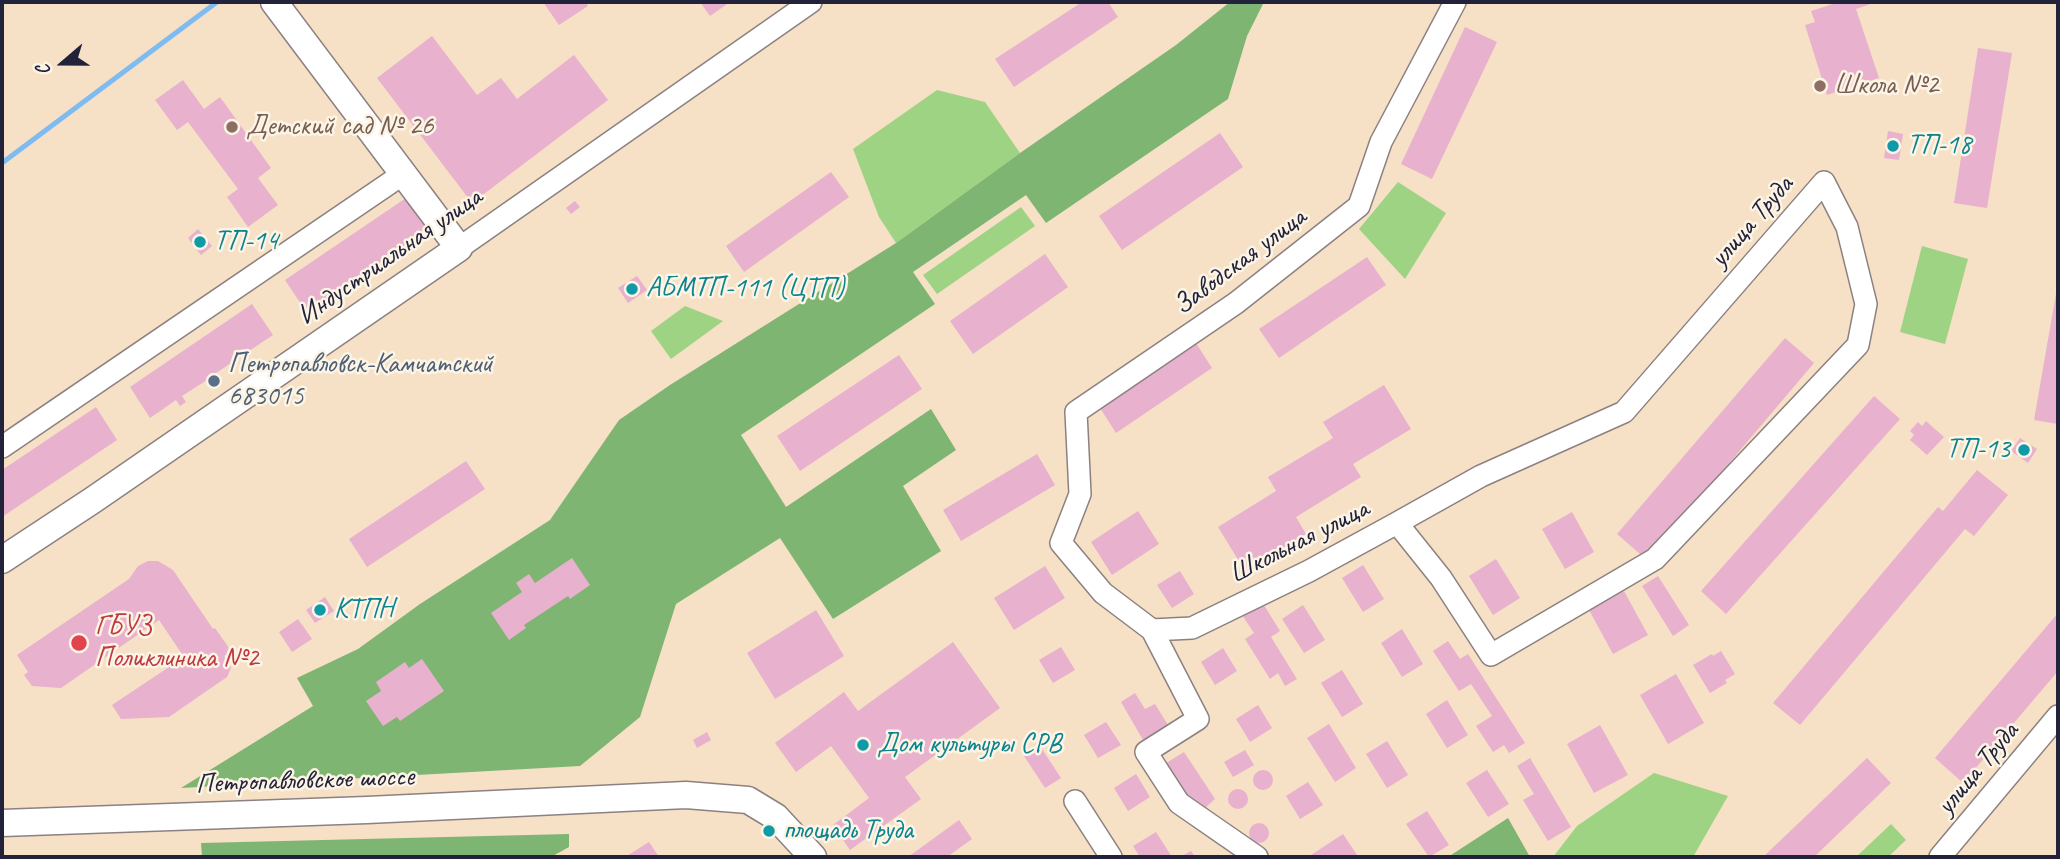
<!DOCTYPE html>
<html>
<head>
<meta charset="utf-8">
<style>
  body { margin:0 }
  #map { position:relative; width:2060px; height:859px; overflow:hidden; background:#f6e0c6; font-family:Caveat,sans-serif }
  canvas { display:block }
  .frame { position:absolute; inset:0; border:4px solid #22223b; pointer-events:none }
  .north { position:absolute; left:28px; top:28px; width:70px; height:70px; -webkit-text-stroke:5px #fcf5e5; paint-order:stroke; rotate:250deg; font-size:19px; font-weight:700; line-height:28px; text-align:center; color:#22223b }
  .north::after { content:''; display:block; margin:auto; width:24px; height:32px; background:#22223b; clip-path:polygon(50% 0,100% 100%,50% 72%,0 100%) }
</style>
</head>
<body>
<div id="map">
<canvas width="2060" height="859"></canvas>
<div class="frame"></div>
<div class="north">С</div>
</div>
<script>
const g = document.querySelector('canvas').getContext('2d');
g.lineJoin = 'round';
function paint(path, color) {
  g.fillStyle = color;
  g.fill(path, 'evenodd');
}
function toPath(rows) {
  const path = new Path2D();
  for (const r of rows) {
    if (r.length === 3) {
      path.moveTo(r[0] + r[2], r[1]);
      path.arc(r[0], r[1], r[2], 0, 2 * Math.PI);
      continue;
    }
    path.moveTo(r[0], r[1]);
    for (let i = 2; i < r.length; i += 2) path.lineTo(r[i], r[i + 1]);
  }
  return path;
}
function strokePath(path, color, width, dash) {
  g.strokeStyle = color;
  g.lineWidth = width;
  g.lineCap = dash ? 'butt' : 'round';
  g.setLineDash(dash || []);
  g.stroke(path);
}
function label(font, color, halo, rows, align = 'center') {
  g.font = font + ' Caveat,sans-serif';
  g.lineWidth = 5;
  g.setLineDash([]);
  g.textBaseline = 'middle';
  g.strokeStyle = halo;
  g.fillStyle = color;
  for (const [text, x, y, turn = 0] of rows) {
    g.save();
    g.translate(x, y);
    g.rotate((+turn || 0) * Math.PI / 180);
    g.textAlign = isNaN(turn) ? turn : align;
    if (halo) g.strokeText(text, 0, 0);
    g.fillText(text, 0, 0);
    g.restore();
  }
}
paint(toPath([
  [937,90,985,102,1020,153,896,243,879,217,853,149],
  [1398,182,1446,213,1405,279,1359,229],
  [1021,207,1035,226,937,294,923,275],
  [1922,246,1968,259,1945,344,1900,332],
  [685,306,723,321,671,359,651,331],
  [1654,773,1728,796,1693,857,1553,857,1577,826],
  [1891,824,1906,840,1888,857,1856,857]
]), '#9ed384');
paint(toPath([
  [1230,2,1264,2,1247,36,1228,99,1046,223,1026,195,913,272,935,304,741,435,786,507,931,409,956,450,903,486,941,551,833,619,780,538,676,604,640,717,580,766,181,788,313,706,297,678,358,649,420,604,550,520,619,420,670,385,896,243,1020,153,1176,45],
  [1508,818,1530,857,1448,857],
  [569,834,569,847,551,857,202,857,201,843]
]), '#7eb572');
strokePath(toPath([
  [2,163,217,2]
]), '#7ebbf1', 5);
paint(toPath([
  [543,2,585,2,588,6,559,25],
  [700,2,730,2,710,16],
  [1082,2,1108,2,1118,17,1014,87,995,59],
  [1839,2,1876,2,1856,9,1879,78,1827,95,1805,25,1815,22,1811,11],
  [1465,27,1497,42,1432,179,1401,164],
  [432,36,477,95,501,78,517,99,574,55,608,100,472,203,377,78],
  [1978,48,2012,53,1987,208,1954,203],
  [183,80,204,109,220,97,271,168,258,178,278,205,248,227,227,197,238,189,188,122,177,130,155,100],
  [1888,131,1903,134,1899,160,1884,158],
  [1220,133,1243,167,1122,250,1099,216],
  [831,172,849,197,744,272,726,246],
  [406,198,428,230,339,291,343,297,336,301,332,296,307,313,285,280],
  [575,201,580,207,571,214,566,208],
  [198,229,212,246,201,255,188,238],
  [1045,254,1068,287,973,354,950,321],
  [1367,257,1386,285,1279,358,1259,329],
  [637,276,647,290,628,303,618,288],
  [2057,288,2058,288,2058,424,2034,420],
  [252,304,273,335,216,373,221,380,216,384,212,387,207,380,182,396,186,402,180,406,176,400,150,418,130,387],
  [1785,338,1814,363,1647,560,1617,534],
  [1196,343,1212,368,1116,433,1100,408],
  [899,355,922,389,800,471,777,436],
  [1384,385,1411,429,1353,464,1361,477,1296,517,1306,534,1245,571,1218,527,1276,491,1268,477,1333,438,1323,422],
  [1874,396,1900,419,1726,614,1701,591],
  [96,407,117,440,2,517,2,470],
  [1926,421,1944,437,1927,455,1910,440,1914,435,1910,431,1918,422,1922,426],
  [2020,438,2037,449,2028,463,2011,451],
  [1037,454,1055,485,961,541,943,510],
  [466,461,485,489,367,567,349,539],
  [1977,470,2008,495,1974,536,1965,529,1800,725,1773,703,1938,507,1943,511],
  [1138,511,1159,544,1112,575,1091,542],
  [1572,512,1594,552,1565,569,1542,529],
  [572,558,590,585,570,599,568,596,524,625,526,628,509,640,491,613,522,592,516,583,529,574,535,583],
  [1496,559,1520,598,1493,615,1469,576],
  [148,561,158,561,173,570,213,629,215,628,231,651,224,656,231,668,227,677,169,717,121,719,112,705,184,657,159,620,61,688,32,686,24,675,28,672,17,655,129,579,138,566],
  [1363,565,1384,599,1363,612,1342,578],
  [1045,566,1065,598,1014,630,994,598],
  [1180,571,1194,594,1172,608,1157,585],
  [1658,576,1689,625,1673,636,1642,586],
  [1624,591,1648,635,1613,654,1589,610],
  [325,597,334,611,315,623,306,610],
  [1262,602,1280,631,1271,637,1297,679,1285,686,1278,673,1270,679,1245,639,1254,633,1242,615],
  [1303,605,1325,640,1304,653,1282,619],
  [816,610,844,656,775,699,747,653],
  [2058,613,2058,671,1963,783,1935,758],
  [298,619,312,639,292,652,279,632],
  [1402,629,1423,664,1402,677,1381,643],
  [1448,641,1460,659,1468,654,1525,743,1509,753,1504,745,1493,752,1476,726,1492,716,1471,684,1459,691,1433,651],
  [953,642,1000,708,905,777,921,799,850,850,833,825,869,798,831,746,796,772,775,743,844,692,858,711],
  [1061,647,1075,670,1053,683,1039,660],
  [1223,648,1237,671,1215,685,1201,662],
  [1721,651,1735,674,1725,680,1727,683,1710,693,1693,665,1712,654,1713,656],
  [422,659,444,691,400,721,397,717,383,726,366,701,381,691,376,682,405,662,409,668],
  [1342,670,1363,704,1342,717,1321,683],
  [1676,674,1704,723,1668,744,1640,695],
  [1135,693,1145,709,1155,704,1168,725,1143,740,1121,702],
  [1447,700,1468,735,1447,748,1426,714],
  [1258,705,1272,728,1250,742,1236,719],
  [1106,722,1121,745,1098,758,1084,735],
  [1329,724,1356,768,1335,782,1307,738],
  [1600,725,1628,775,1594,793,1567,744],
  [707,732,711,740,697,748,693,740],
  [1387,741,1408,775,1387,788,1366,754],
  [1040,746,1061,778,1045,788,1024,756],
  [1245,750,1254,765,1233,777,1224,762],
  [1184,752,1215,799,1206,807,1215,816,1187,801,1163,765],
  [1530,758,1571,827,1548,841,1523,800,1534,794,1517,766],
  [1867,758,1891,783,1865,808,1814,857,1763,857],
  [1263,780,10],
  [1487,770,1509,804,1488,817,1466,783],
  [1136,774,1150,797,1128,811,1114,788],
  [1308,782,1323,805,1300,819,1286,796],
  [1238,799,10],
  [1427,811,1449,845,1429,857,1406,824],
  [959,820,972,839,947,857,908,857],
  [1259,833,10],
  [1156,832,1172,857,1140,857,1133,846],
  [1343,834,1357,855,1308,857],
  [649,842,659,857,625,857],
  [1191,851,1195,857,1180,857]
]), '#e8b1ce');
const minor = toPath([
  [459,248,811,2],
  [2,447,403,174],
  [1397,523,1481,476,1624,412,1824,182,1847,227,1866,304,1858,345,1655,559,1491,655,1441,578,1397,523,1309,571,1192,628,1152,630,1103,593,1061,543,1080,494,1076,412,1236,303,1359,206,1381,142,1455,2],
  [1152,630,1198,719,1146,752,1179,803,1257,857],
  [1075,801,1111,857],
  [1940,857,2058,716]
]);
const tertiary = toPath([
  [2,560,93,500,459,248,274,2],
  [2,823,367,810,686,795,748,800,776,817,813,857]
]);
strokePath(minor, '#8c8180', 24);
strokePath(tertiary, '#8c8180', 29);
strokePath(minor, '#fff', 21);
strokePath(tertiary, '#fff', 26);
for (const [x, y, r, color] of [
  [1820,86,7,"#8d6e63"],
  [232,127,7,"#8d6e63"],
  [1893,146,7,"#0f9aa8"],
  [200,242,7,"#0f9aa8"],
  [632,289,7,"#0f9aa8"],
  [214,381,7,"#5c6f8a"],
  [2024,450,7,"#0f9aa8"],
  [320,610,7,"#0f9aa8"],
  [79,643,9,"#e0444e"],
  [863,745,7,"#0f9aa8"],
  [769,831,7,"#0f9aa8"]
]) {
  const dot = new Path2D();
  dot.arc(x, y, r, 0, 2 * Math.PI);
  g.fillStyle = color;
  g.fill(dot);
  strokePath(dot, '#fcf5e5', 2.5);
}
label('28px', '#785e54', '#fcf5e5', [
  ["Школа №2",1834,86],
  ["Детский сад № 26",246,127]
], 'left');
label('28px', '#0d838f', '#fcf5e5', [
  ["ТП-18",1907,146],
  ["ТП-14",214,242],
  ["АБМТП-111 (ЦТП)",646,289],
  ["ТП-13",2010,450,"right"],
  ["КТПН",334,610],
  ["Дом культуры СРВ",877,745],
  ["площадь Труда",783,831]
], 'left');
label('28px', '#22223b', '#fcf5e5', [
  ["улица Труда",1752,222,-49],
  ["Индустриальная улица",390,257,-35],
  ["Заводская улица",1240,262,-37],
  ["Школьная улица",1299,542,-27],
  ["улица Труда",1978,769,-50],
  ["Петропавловское шоссе",305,781,-2]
]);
label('28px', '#4e5e75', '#fcf5e5', [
  ["Петропавловск-Камчатский",228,365],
  ["683015",228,397]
], 'left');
label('28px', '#be3a42', '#fcf5e5', [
  ["ГБУЗ",95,627],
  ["Поликлиника №2",95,659]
], 'left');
</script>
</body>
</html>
